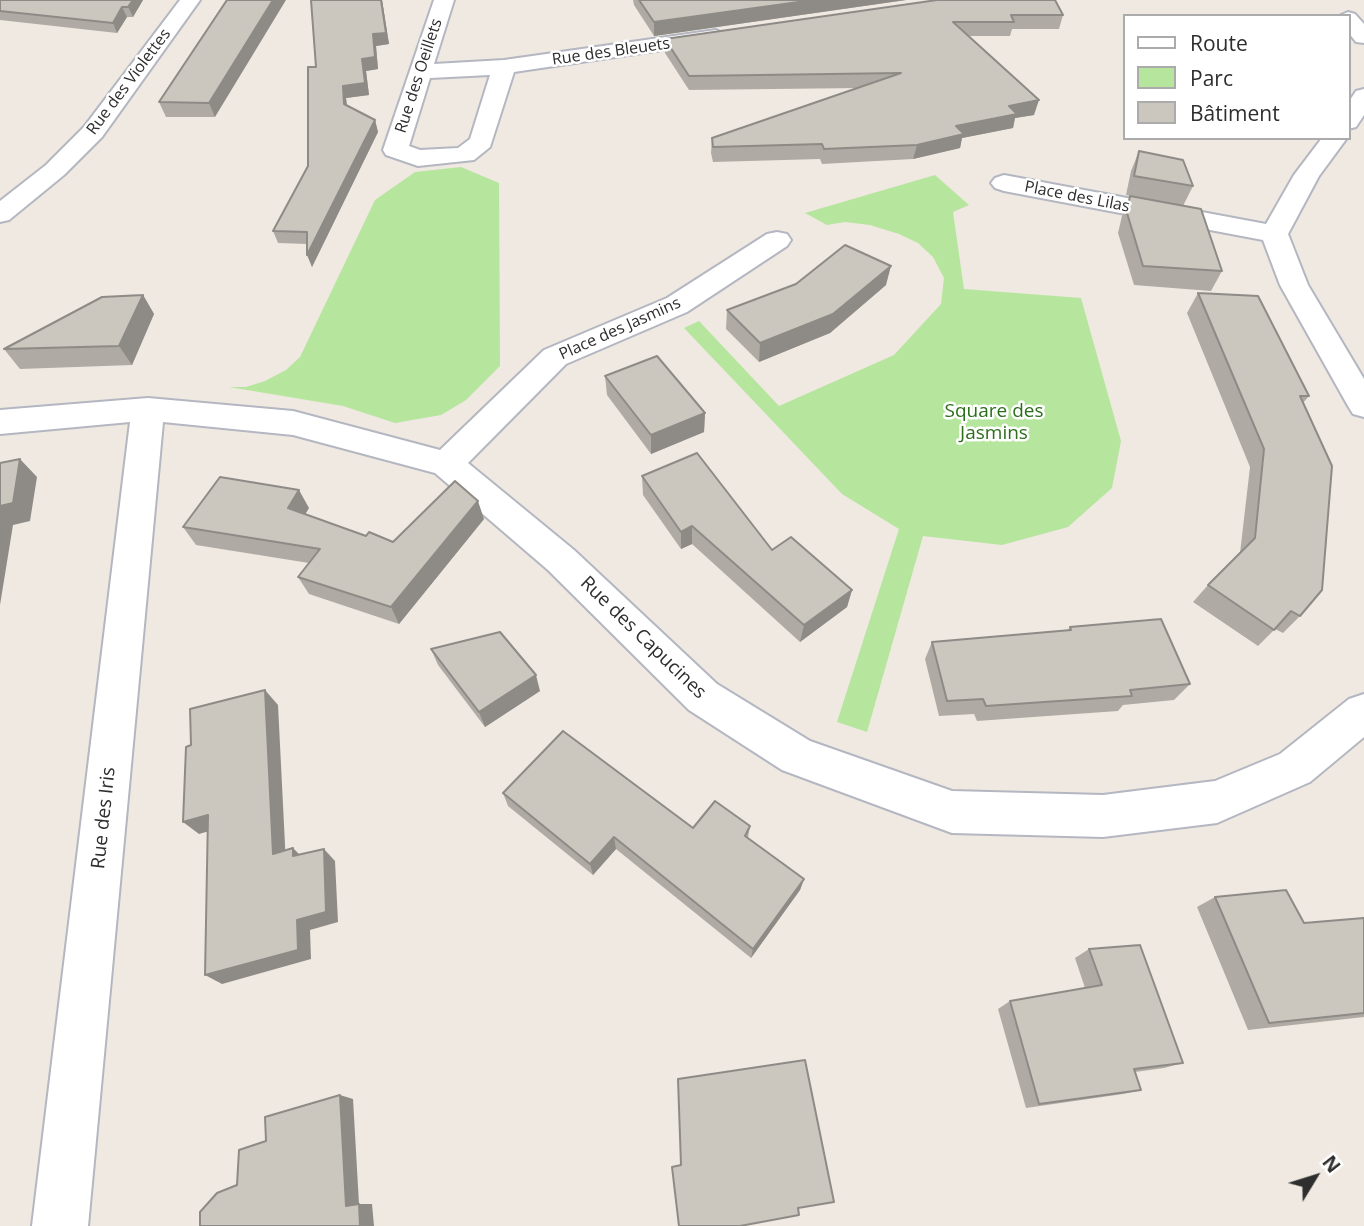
<!DOCTYPE html>
<html>
<head>
<meta charset="utf-8">
<style>
  body { margin:0 }
  #map { position:relative; width:1364px; height:1226px; overflow:hidden; background:#efe9e1; font-family:"Open Sans",sans-serif }
  canvas { display:block }
  .legend { position:absolute; left:1123px; top:14px; width:228px; height:126px; box-sizing:border-box; background:#fff; border:2px solid #ababab; margin:0; padding:9px 12px; list-style:none; font-size:21px; color:#2e2e2e }
  .legend li { display:flex; align-items:center; gap:14px; height:35px }
  .legend b { width:35px; border:2px solid #ababab }
  .north { position:absolute; left:1280px; top:1142px; width:70px; height:70px; -webkit-text-stroke:5px #fff; paint-order:stroke; rotate:52deg; font-size:19px; font-weight:700; line-height:28px; text-align:center; color:#2e2e2e }
  .north::after { content:''; display:block; margin:auto; width:24px; height:32px; background:#2e2e2e; clip-path:polygon(50% 0,100% 100%,50% 72%,0 100%) }
</style>
</head>
<body>
<div id="map">
<canvas width="1364" height="1226"></canvas>
<ul class="legend">
<li><b style="height:9px;background:#fff"></b>Route</li>
<li><b style="height:19px;background:#b6e59e"></b>Parc</li>
<li><b style="height:19px;background:#cbc7bf"></b>Bâtiment</li>
</ul>
<div class="north">N</div>
</div>
<script>
const g = document.querySelector('canvas').getContext('2d');
g.lineJoin = 'round';
function paint(path, color) {
  g.fillStyle = color;
  g.fill(path, 'evenodd');
}
function toPath(rows) {
  const path = new Path2D();
  for (const r of rows) {
    path.moveTo(r[0], r[1]);
    for (let i = 2; i < r.length; i += 2) path.lineTo(r[i], r[i + 1]);
  }
  return path;
}
function strokePath(path, color, width, dash) {
  g.strokeStyle = color;
  g.lineWidth = width;
  g.lineCap = dash ? 'butt' : 'round';
  g.setLineDash(dash || []);
  g.stroke(path);
}
function label(font, color, halo, rows, align = 'center') {
  g.font = font + ' "Open Sans",sans-serif';
  g.lineWidth = 5;
  g.setLineDash([]);
  g.textBaseline = 'middle';
  g.strokeStyle = halo;
  g.fillStyle = color;
  for (const [text, x, y, turn = 0] of rows) {
    g.save();
    g.translate(x, y);
    g.rotate((+turn || 0) * Math.PI / 180);
    g.textAlign = isNaN(turn) ? turn : align;
    if (halo) g.strokeText(text, 0, 0);
    g.fillText(text, 0, 0);
    g.restore();
  }
}
paint(toPath([
  [461,167,499,183,500,366,466,400,441,415,395,423,343,406,229,387,246,387,265,381,286,370,300,357,375,200,415,172],
  [935,175,969,205,953,212,964,289,1081,298,1121,441,1112,488,1068,527,1002,545,923,536,867,732,837,722,899,529,842,494,684,328,699,321,779,406,894,355,941,304,944,278,933,257,918,243,899,234,870,225,845,222,827,225,805,213]
]), '#b6e59e');
const street = toPath([
  [434,0,454,0,434,64,504,60,716,30,727,36,716,42,514,72,490,147,474,160,418,166,386,155,383,150,434,0],
  [490,75,470,139,458,148,420,150,409,146,430,78,490,75],
  [1348,12,1355,14,1364,24,1364,43,1356,42,1348,32,1348,16,1339,16,1348,12],
  [1364,89,1364,115,1356,127,1348,129,1348,103,1356,91,1364,89],
  [1322,138,1347,138,1319,176,1288,234,1308,285,1364,379,1364,417,1353,414,1348,406,1280,285,1263,240,1004,191,995,188,991,183,995,178,1004,175,1266,224,1294,175,1322,138],
  [777,232,787,234,791,240,787,246,687,312,566,364,468,463,574,550,717,684,810,741,952,791,1103,795,1215,781,1280,754,1349,699,1364,694,1364,737,1310,782,1217,823,1103,837,952,833,782,770,689,710,548,570,435,473,293,435,163,422,88,1226,32,1226,130,422,0,434,0,410,148,398,293,411,440,450,544,350,667,298,767,234,777,232]
]);
const secondary = toPath([
  [180,0,200,0,102,137,64,175,9,220,0,222,0,201,46,165,84,127,180,0]
]);
strokePath(street, '#b4b7c1', 4);
strokePath(secondary, '#b4b7c1', 4);
paint(street, '#fff');
paint(secondary, '#fff');
paint(toPath([
  [0,0,143,0,133,17,127,17,117,33,0,20],
  [227,0,215,117,166,117,159,102],
  [311,0,382,0,389,44,376,46,378,69,366,71,369,95,346,98,347,106,375,120,378,132,312,267,307,244,278,243,273,231,308,166,316,67],
  [633,0,906,0,654,36,634,5],
  [937,0,1063,15,1059,29,1012,29,1010,36,968,36,1034,115,1015,118,1013,128,962,138,960,148,913,159,822,164,820,159,713,162,711,153,712,138,859,88,689,90,665,53,665,39],
  [1139,151,1193,186,1183,206,1126,195,1131,171],
  [1130,196,1222,271,1211,291,1134,285,1118,233,1122,216],
  [886,285,830,333,759,362,726,329,727,310],
  [1198,293,1309,396,1303,403,1300,616,1283,633,1275,629,1258,646,1193,602,1208,585,1240,553,1250,467,1187,313],
  [143,295,154,314,132,365,20,369,4,349],
  [605,376,705,413,704,432,651,454,607,395],
  [642,476,772,550,852,590,847,607,800,642,692,544,681,549,643,495],
  [309,508,305,514,366,536,393,542,484,519,399,624,309,594,298,577,309,563,196,545,183,527],
  [1070,627,1190,684,1174,700,1123,705,1118,711,977,721,974,714,939,716,925,659,932,642,1067,631],
  [431,649,540,691,485,727,438,665],
  [503,793,693,828,750,826,748,838,804,879,800,890,751,958,616,849,593,875,508,806],
  [1215,897,1304,923,1364,918,1364,1017,1248,1030,1197,907],
  [1089,949,1183,1063,1164,1068,1135,1072,1141,1090,1123,1094,1026,1108,998,1009,1010,1001,1085,988,1075,958]
]), '#afaba4');
paint(toPath([
  [133,0,143,0,133,17,128,7],
  [273,0,286,0,215,117,209,103],
  [381,0,382,0,389,44,376,46,378,69,366,71,369,95,346,98,348,116,344,104,343,86,362,59,373,34],
  [813,0,906,0,654,36,654,22],
  [122,7,127,17,117,33,113,23],
  [1039,100,1034,115,1015,118,1013,128,962,138,960,148,913,159,917,145,956,126,1009,106],
  [375,120,378,132,312,267,307,255],
  [891,266,886,285,830,333,759,362,760,343],
  [143,295,154,314,132,365,119,346],
  [705,413,704,432,651,454,651,435],
  [20,459,37,477,30,521,13,525,0,605,0,506],
  [299,490,309,508,298,526,288,508],
  [478,501,484,519,399,624,391,607],
  [692,526,692,544,681,549,681,532],
  [852,590,847,607,800,642,804,625],
  [536,675,540,691,485,727,479,712],
  [265,690,278,705,286,865,273,854],
  [208,815,223,827,199,834,183,822],
  [614,837,616,849,593,875,590,864],
  [293,848,305,860,293,856],
  [324,849,335,861,338,922,310,930,311,959,222,984,205,975,297,920],
  [804,879,800,890,751,958,753,949],
  [340,1095,353,1099,359,1204,372,1204,374,1226,360,1226,346,1206]
]), '#8e8b86');
const building = toPath([
  [0,0,133,0,128,7,122,7,113,23,0,11,0,0],
  [227,0,273,0,209,103,159,102,227,0],
  [311,0,381,0,386,33,373,34,375,57,362,59,365,83,343,86,344,104,375,120,307,255,307,232,273,231,308,166,308,67,316,67,311,0],
  [639,0,813,0,654,22,639,0],
  [937,0,1055,0,1063,15,1011,15,1014,22,953,22,1039,100,1009,106,1017,114,956,126,964,134,917,145,824,149,822,144,713,147,712,138,901,73,689,76,665,39,937,0],
  [1139,151,1183,160,1193,186,1134,176,1139,151],
  [1130,196,1201,209,1222,271,1143,266,1127,213,1130,196],
  [845,245,891,266,833,314,760,343,727,310,796,284,845,245],
  [1198,293,1258,296,1309,396,1300,396,1332,466,1322,590,1300,616,1291,611,1274,630,1208,585,1255,538,1264,449,1198,293],
  [143,295,119,346,4,349,102,297,143,295],
  [657,356,705,413,651,435,605,376,657,356],
  [697,453,772,550,791,537,852,590,804,625,692,526,681,532,642,476,697,453],
  [20,459,13,503,0,506,0,463,20,459],
  [220,477,299,490,288,508,366,536,369,532,393,542,455,481,478,501,391,607,298,577,320,549,183,527,220,477],
  [1161,619,1190,684,1130,690,1132,696,986,706,983,699,947,701,932,642,1071,630,1070,627,1161,619],
  [500,632,536,675,479,712,431,649,500,632],
  [265,690,273,854,293,848,293,856,324,849,326,912,297,920,298,950,205,975,208,815,183,822,186,747,191,745,190,709,265,690],
  [563,731,693,828,715,801,750,826,745,836,804,879,753,949,614,837,590,864,503,793,563,731],
  [1286,890,1304,923,1364,918,1364,1013,1269,1023,1215,897,1286,890],
  [1140,945,1183,1063,1134,1069,1141,1090,1039,1104,1010,1001,1102,985,1089,949,1140,945],
  [805,1060,834,1202,798,1208,799,1215,740,1226,679,1226,672,1167,681,1165,678,1079,805,1060],
  [340,1095,346,1206,359,1204,360,1226,200,1226,200,1212,217,1193,237,1185,239,1150,266,1141,265,1117,340,1095]
]);
paint(building, '#cbc7bf');
strokePath(building, '#8e8b86', 2);
label('16px', '#2e2e2e', '#fff', [
  ["Rue des Bleuets",611,52,-8],
  ["Rue des Oeillets",419,76,-72],
  ["Rue des Violettes",129,82,-53],
  ["Place des Lilas",1077,197,11],
  ["Place des Jasmins",620,329,-24]
]);
label('19px', '#2c6e1b', '#fff', [
  ["Square des",994,412],
  ["Jasmins",994,434]
]);
label('19px', '#2e2e2e', '#fff', [
  ["Rue des Capucines",643,638,44],
  ["Rue des Iris",104,818,-84]
]);
</script>
</body>
</html>
